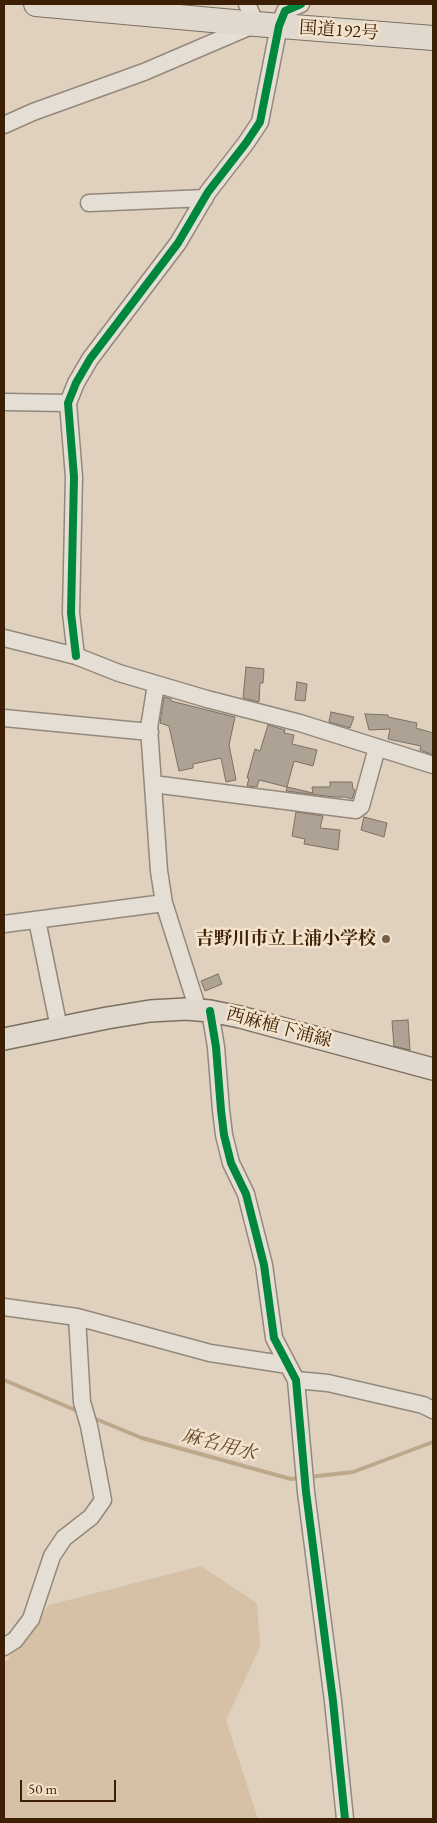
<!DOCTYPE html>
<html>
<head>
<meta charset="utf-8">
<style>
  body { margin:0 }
  #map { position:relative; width:437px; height:1823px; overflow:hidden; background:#dfd1be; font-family:"EB Garamond",serif }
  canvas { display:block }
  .frame { position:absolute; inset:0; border:5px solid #3c1f04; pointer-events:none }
  .scale { position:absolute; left:20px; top:1780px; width:96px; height:22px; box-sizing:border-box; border:2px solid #3c1f04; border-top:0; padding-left:6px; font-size:15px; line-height:18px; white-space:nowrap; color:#3c1f04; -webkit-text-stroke:4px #f3e2cc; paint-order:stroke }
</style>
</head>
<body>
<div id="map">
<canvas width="437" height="1823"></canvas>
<div class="frame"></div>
<div class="scale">50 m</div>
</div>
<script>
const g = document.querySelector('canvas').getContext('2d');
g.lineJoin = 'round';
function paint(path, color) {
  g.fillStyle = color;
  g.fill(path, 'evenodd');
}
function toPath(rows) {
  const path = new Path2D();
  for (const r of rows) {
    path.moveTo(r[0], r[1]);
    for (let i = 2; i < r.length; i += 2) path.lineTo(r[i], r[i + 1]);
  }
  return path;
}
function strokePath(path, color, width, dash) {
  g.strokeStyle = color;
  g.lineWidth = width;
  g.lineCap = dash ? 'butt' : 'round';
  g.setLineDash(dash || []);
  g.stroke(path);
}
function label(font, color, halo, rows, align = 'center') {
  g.font = font + ' "EB Garamond","Noto Serif JP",serif';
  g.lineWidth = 5;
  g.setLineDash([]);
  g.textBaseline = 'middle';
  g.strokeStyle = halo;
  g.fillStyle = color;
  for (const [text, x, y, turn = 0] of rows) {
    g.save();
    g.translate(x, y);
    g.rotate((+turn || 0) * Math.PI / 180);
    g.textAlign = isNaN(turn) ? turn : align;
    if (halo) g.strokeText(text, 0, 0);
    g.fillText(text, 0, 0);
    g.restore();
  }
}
paint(toPath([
  [201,1566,257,1603,260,1647,226,1720,258,1819,4,1819,4,1664,49,1605]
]), '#d6c1a7');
strokePath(toPath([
  [4,1380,80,1412],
  [91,1417,142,1438,291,1479,302,1478],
  [309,1477,353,1472,433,1442]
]), '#bea88c', 4);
const building = toPath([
  [246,667,264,669,263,683,260,683,259,702,243,698,246,667],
  [297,682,307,684,305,701,295,700,297,682],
  [164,697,171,699,171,701,235,717,229,745,236,780,226,782,221,758,193,764,193,768,179,771,169,726,160,723,164,697],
  [331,712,354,717,350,728,329,722,331,712],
  [365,714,388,715,388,717,417,723,416,728,433,733,433,755,420,750,421,746,388,739,390,729,369,730,365,714],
  [268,725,285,730,284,733,294,735,292,744,317,750,313,766,294,761,287,787,259,780,257,787,247,786,249,778,247,778,255,749,260,751,268,725],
  [330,782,352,782,353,789,355,790,352,799,345,797,334,797,286,791,287,787,313,793,312,787,330,787,330,782],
  [296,812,323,816,320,828,340,830,338,850,304,844,305,839,292,836,296,812],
  [364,817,387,823,384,837,361,830,364,817],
  [218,974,222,984,205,991,201,981,218,974],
  [408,1020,410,1050,394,1046,392,1021,408,1020]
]);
paint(building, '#aea294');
strokePath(building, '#7b7062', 1);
const minor = toPath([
  [4,125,33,112,144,72,256,24,247,4],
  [89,203,205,198],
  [4,402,68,403],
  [4,638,76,656,119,673,207,699,300,723,433,765],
  [76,656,71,613,74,477,68,403,76,383,90,359,178,243,208,192,246,143,260,122,279,26,285,11,301,4],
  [156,684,149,728,159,871,164,903,198,1010],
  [4,718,150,732],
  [153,784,356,810,361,806,377,748],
  [37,920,59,1028],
  [4,924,164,903],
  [210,1011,216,1047,221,1110,224,1135,231,1163,246,1194,264,1265,274,1338,296,1380,306,1492,333,1701,345,1819],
  [4,1307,77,1317,210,1353,288,1365],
  [296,1380,328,1383,423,1405,433,1410],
  [4,1647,15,1640,31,1619,52,1556,64,1538,91,1517,103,1500,89,1426,82,1402,77,1317]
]);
const major = toPath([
  [4,1039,107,1018,150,1011,186,1009,210,1011,240,1017,433,1069]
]);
const highway = toPath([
  [36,4,256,24,433,38]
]);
strokePath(minor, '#93887a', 19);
strokePath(major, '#7b7062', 24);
strokePath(highway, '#7b7062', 26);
strokePath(minor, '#e5ded5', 16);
strokePath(major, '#e1d9cd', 21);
strokePath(highway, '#e1d9cd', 24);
strokePath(toPath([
  [76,656,71,613,74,477,68,403,76,383,90,359,178,243,208,192,246,143,260,122,279,26,285,11,301,4],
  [210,1011,216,1047,221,1110,224,1135,231,1163,246,1194,264,1265,274,1338,296,1380,306,1492,333,1701,345,1819]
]), '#00873e', 8);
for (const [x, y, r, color] of [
  [386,939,5,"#755d45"]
]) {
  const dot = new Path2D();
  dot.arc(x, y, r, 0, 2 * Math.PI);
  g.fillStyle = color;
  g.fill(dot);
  strokePath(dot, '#f3e2cc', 2);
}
label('18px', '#3c1f04', '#f3e2cc', [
  ["国道192号",339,31,4],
  ["西麻植下浦線",279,1028,15]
]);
label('bold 18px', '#3c1f04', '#f3e2cc', [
  ["吉野川市立上浦小学校",376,939]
], 'right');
label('italic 19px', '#65492c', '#f3e2cc', [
  ["麻名用水",219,1445,15]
]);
</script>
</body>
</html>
